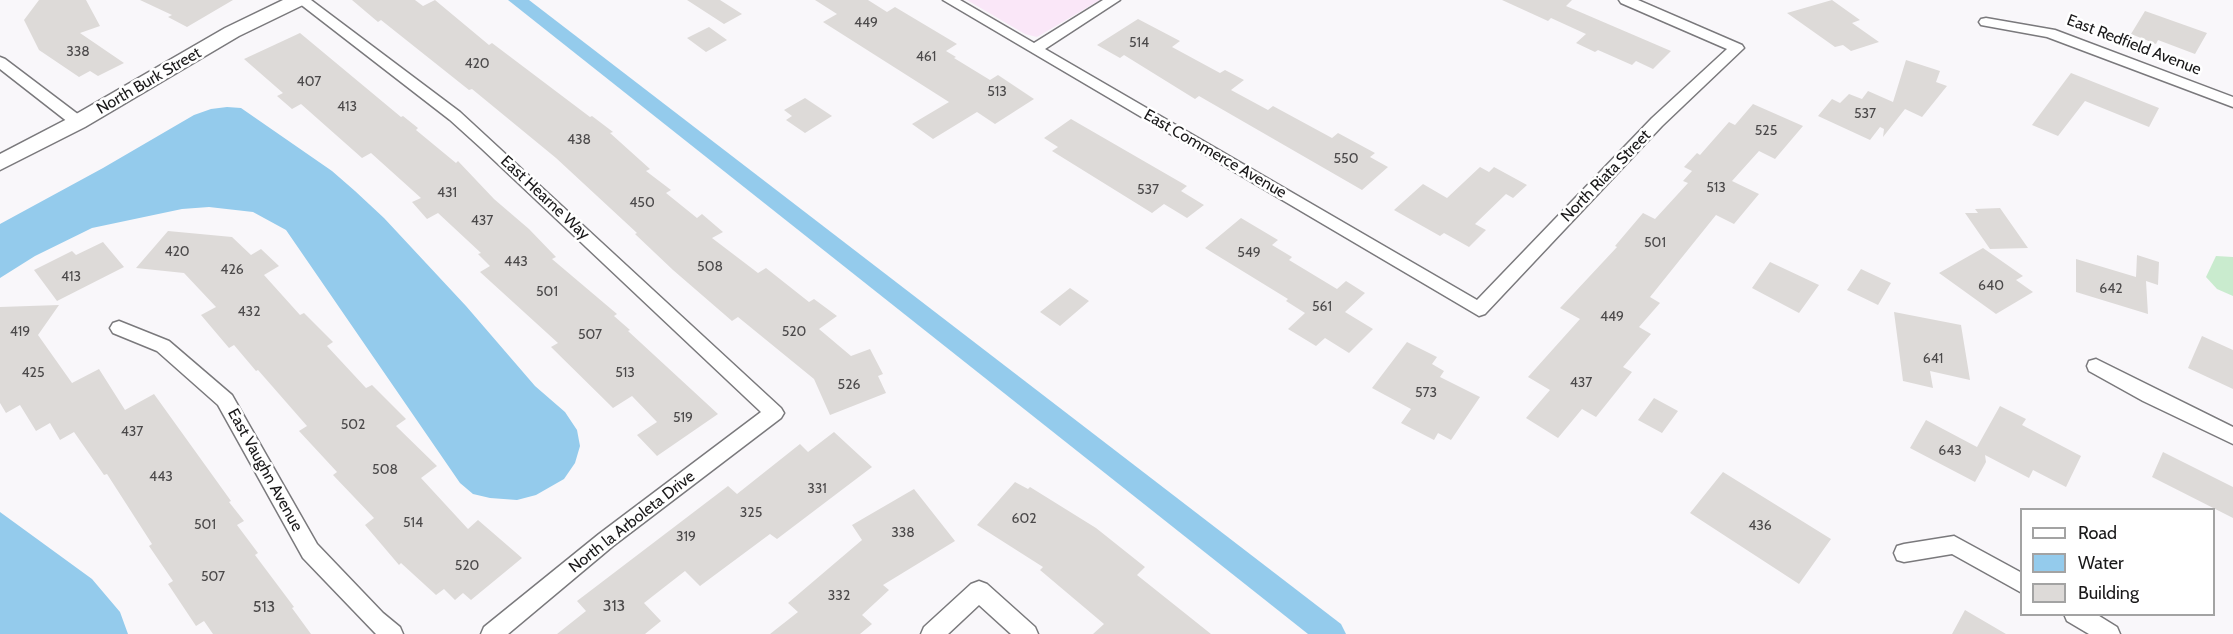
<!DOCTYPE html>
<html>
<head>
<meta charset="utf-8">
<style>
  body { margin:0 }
  #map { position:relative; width:2233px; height:634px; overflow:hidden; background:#f9f7fa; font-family:Cabin,sans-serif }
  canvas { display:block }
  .legend { position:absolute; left:2020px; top:508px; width:195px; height:108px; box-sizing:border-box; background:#fff; border:2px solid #a3a3a3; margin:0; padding:8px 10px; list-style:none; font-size:18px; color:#1a191a }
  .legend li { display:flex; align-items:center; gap:12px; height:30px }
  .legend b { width:30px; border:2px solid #a3a3a3 }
</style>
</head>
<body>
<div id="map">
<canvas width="2233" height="634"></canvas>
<ul class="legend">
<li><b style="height:8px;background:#fff"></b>Road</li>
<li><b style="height:16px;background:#94cbec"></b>Water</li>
<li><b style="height:16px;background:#dddad8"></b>Building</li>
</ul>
</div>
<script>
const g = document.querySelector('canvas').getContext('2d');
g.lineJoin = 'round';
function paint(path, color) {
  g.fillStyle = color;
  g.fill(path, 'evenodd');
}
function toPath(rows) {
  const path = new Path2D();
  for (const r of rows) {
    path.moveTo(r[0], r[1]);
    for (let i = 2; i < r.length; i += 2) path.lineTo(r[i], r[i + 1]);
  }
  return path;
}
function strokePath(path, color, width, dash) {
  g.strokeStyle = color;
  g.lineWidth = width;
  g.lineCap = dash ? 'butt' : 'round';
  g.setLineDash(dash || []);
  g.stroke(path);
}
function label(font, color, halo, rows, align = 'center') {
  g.font = font + ' Cabin,sans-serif';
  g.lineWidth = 5;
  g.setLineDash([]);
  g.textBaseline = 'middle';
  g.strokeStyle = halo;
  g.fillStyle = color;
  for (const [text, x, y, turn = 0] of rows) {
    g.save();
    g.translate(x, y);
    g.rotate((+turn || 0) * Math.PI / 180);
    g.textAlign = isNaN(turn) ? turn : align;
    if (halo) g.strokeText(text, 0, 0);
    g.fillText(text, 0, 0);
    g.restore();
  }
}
paint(toPath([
  [967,0,1100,0,1037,37,1025,34]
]), '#fae7f8');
paint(toPath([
  [2216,256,2233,257,2233,296,2217,289,2206,277]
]), '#c9ebce');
paint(toPath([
  [227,107,241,108,332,171,355,191,384,218,466,306,535,386,565,412,577,430,580,446,575,463,564,479,536,495,517,500,490,498,473,494,460,483,286,230,253,212,209,207,182,209,92,228,35,256,0,278,0,224,103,168,194,115,211,109],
  [0,512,92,579,120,612,128,634,0,634]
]), '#94cbec');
paint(toPath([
  [508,0,529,0,1341,624,1346,634,1308,634,508,0]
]), '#94cbec');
paint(toPath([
  [39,0,86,0,100,26,80,33,124,63,98,76,90,71,79,77,39,50,24,20],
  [140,0,233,0,187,27,168,17,172,15],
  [352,0,415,0,423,6,435,0,489,45,492,43,590,117,592,116,613,132,610,133,650,169,646,171,671,190,666,193,697,218,702,214,723,232,712,238,758,273,766,268,809,302,814,299,837,316,819,329,851,356,870,349,883,374,878,376,886,393,830,415,814,379,738,317,732,321,673,270,635,234,637,233,556,158,472,89,469,90,381,20,378,22],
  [687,0,720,0,742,14,724,24],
  [815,0,868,0,887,12,895,7,957,44,946,51,956,57,954,58,990,80,998,75,1034,99,995,124,977,112,933,139,912,124,949,102,823,22,837,14],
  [1502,0,1572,0,1566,6,1671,51,1653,69,1636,61,1632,65,1598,50,1595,52,1576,43,1586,34,1551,18,1548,21],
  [1832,0,1860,20,1852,23,1879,42,1851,51,1843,45,1835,47,1787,13],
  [2145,11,2207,33,2195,54,2158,40,2156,44,2131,34],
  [1138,19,1180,41,1172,47,1220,73,1225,70,1244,80,1231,90,1268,110,1273,106,1332,138,1338,133,1375,153,1370,157,1388,167,1362,190,1199,96,1195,99,1124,55,1120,58,1097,45],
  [709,27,727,40,706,52,687,38],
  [300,33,401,117,403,116,418,128,416,130,456,163,458,161,494,199,529,229,556,257,552,259,617,314,614,316,630,330,628,331,718,414,657,456,637,435,657,422,632,396,613,408,551,347,558,343,480,272,490,266,478,254,481,253,438,213,427,219,412,202,421,198,371,153,362,158,301,104,292,109,277,96,283,93,244,59],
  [1906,60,1940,71,1936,82,1947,86,1922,117,1905,109,1883,137,1884,129,1880,127,1870,140,1818,116,1832,99,1840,103,1849,94,1862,99,1868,91,1893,102],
  [2071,73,2159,108,2149,127,2085,101,2058,136,2032,125],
  [805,98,832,116,805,133,786,120,792,116,784,110],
  [1753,104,1803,126,1775,159,1759,151,1732,181,1759,194,1734,224,1716,215,1650,297,1660,303,1639,327,1651,334,1623,367,1632,372,1596,417,1582,409,1558,438,1526,418,1550,390,1528,377,1580,319,1560,308,1617,247,1615,246,1643,213,1655,219,1688,183,1683,181,1692,171,1684,167,1697,153,1700,155,1729,122,1735,125],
  [1071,119,1187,186,1181,191,1204,205,1187,218,1164,204,1152,213,1052,151,1058,147,1044,138],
  [1480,167,1489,172,1494,167,1527,185,1513,198,1506,194,1475,224,1486,230,1469,247,1444,233,1440,236,1394,210,1423,184,1447,198],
  [2000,208,2028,248,1990,249,1965,213,1978,213,1975,209],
  [1241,218,1278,240,1272,245,1292,257,1289,260,1337,289,1346,281,1365,293,1345,312,1373,329,1349,353,1325,338,1316,346,1288,329,1305,313,1286,301,1288,299,1205,248],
  [168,231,232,237,251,255,261,249,279,266,264,275,300,315,304,313,333,342,327,346,366,388,372,385,406,419,396,426,437,466,421,478,468,529,478,520,522,558,471,600,463,593,455,600,444,589,436,595,401,563,399,565,365,525,374,518,333,475,337,472,299,431,307,426,258,370,256,371,234,345,229,348,201,315,216,307,184,273,136,268],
  [103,242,124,267,57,301,34,270,72,251,76,255],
  [1983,248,2023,276,2016,280,2033,292,1996,314,1939,273],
  [2137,255,2159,262,2158,285,2146,281,2148,314,2076,292,2076,259,2136,277],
  [1770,262,1819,285,1799,313,1752,288],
  [1861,269,1891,283,1878,305,1847,290],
  [1070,288,1089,301,1060,326,1040,312],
  [59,305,38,335,72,383,99,369,125,410,154,394,231,501,229,502,244,521,237,525,258,553,255,555,294,607,292,608,311,634,213,634,204,621,196,626,168,584,173,581,149,546,152,544,107,474,104,475,74,432,60,440,50,423,36,431,20,405,6,413,0,403,0,307],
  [1894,312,1961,325,1970,380,1930,371,1933,388,1903,381],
  [2202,336,2233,350,2233,389,2188,368],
  [1407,342,1437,357,1432,364,1444,371,1440,377,1480,397,1451,440,1438,433,1434,440,1401,423,1411,409,1372,388],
  [1654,398,1678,411,1662,433,1638,420],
  [2000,406,2026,419,2022,425,2081,456,2066,487,2033,470,2029,478,1985,455,1986,462,1975,482,1910,448,1926,420,1977,447],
  [834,432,872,467,777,539,770,534,700,586,685,571,644,603,661,621,645,634,557,634,586,611,577,601,728,486,737,494,800,444,808,452],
  [2163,452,2233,487,2233,518,2152,477],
  [1723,472,1831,539,1799,584,1690,513],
  [1015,482,1028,489,1030,487,1096,528,1145,567,1137,575,1211,634,1093,634,1104,624,1040,570,1043,567,977,525],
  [914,489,955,541,883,585,889,590,862,615,872,624,860,634,770,634,798,612,788,603,862,540,852,525],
  [1965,610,2006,634,1952,634]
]), '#dddad8');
const minor = toPath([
  [295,0,311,0,460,112,781,408,784,413,781,418,613,546,508,634,481,634,484,627,599,534,761,412,481,148,450,120,295,0],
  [943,0,960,0,1034,43,1103,0,1120,0,1045,49,1477,300,1652,118,1727,49,1621,3,1619,0,1638,0,1742,45,1744,48,1662,126,1485,314,1479,316,943,0],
  [1986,18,2055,30,2233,97,2233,107,2047,37,1981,25,1979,22,1981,19,1986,18],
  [0,57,5,59,83,118,86,122,83,126,73,126,0,69,0,57],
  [119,321,169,341,232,395,317,544,383,613,400,627,403,634,376,634,303,558,218,405,157,351,113,333,110,328,113,323,119,321],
  [2096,359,2233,427,2233,444,2143,401,2089,371,2087,366,2089,361,2096,359],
  [1954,536,2022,573,2022,593,1952,554,1904,562,1897,560,1894,553,1897,546,1904,544,1954,536],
  [979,581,987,584,1035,627,1038,634,1011,634,979,605,948,634,921,634,924,627,971,584,979,581],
  [2064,614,2096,614,2117,627,2120,634,2089,634,2067,621,2064,614]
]);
const tertiary = toPath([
  [283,0,307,0,305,4,239,36,85,127,0,170,0,154,71,117,225,28,283,0]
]);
strokePath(minor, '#7a797c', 3);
strokePath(tertiary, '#7a797c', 3);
paint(minor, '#fff');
paint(tertiary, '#fff');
label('14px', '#4b494a', null, [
  ["449",866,23],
  ["514",1139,43],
  ["338",78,52],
  ["461",926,57],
  ["420",477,64],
  ["407",309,82],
  ["513",997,92],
  ["413",347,107],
  ["537",1865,114],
  ["525",1766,131],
  ["438",579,140],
  ["550",1346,159],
  ["513",1716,188],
  ["537",1148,190],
  ["431",447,193],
  ["450",642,203],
  ["437",482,221],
  ["501",1655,243],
  ["420",177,252],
  ["549",1249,253],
  ["443",516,262],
  ["508",710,267],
  ["426",232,270],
  ["413",71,277],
  ["640",1991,286],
  ["642",2111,289],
  ["501",547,292],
  ["561",1322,307],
  ["432",249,312],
  ["449",1612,317],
  ["419",20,332],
  ["520",794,332],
  ["507",590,335],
  ["641",1933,359],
  ["425",33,373],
  ["513",625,373],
  ["437",1581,383],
  ["526",849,385],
  ["573",1426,393],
  ["519",683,418],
  ["502",353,425],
  ["437",132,432],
  ["643",1950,451],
  ["508",385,470],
  ["443",161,477],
  ["331",817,489],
  ["325",751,513],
  ["602",1024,519],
  ["514",413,523],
  ["501",205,525],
  ["436",1760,526],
  ["338",903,533],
  ["319",686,537],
  ["520",467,566],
  ["507",213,577],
  ["332",839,596]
]);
label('16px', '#1a191a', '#fff', [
  ["East Redfield Avenue",2134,45,21],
  ["North Burk Street",149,81,-30],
  ["East Commerce Avenue",1215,154,30],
  ["North Riata Street",1606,176,-46],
  ["East Hearne Way",545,198,43],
  ["East Vaughn Avenue",265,470,61],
  ["North la Arboleta Drive",632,522,-38]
]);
label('16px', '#4b494a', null, [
  ["313",614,606],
  ["513",264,607]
]);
</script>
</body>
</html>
